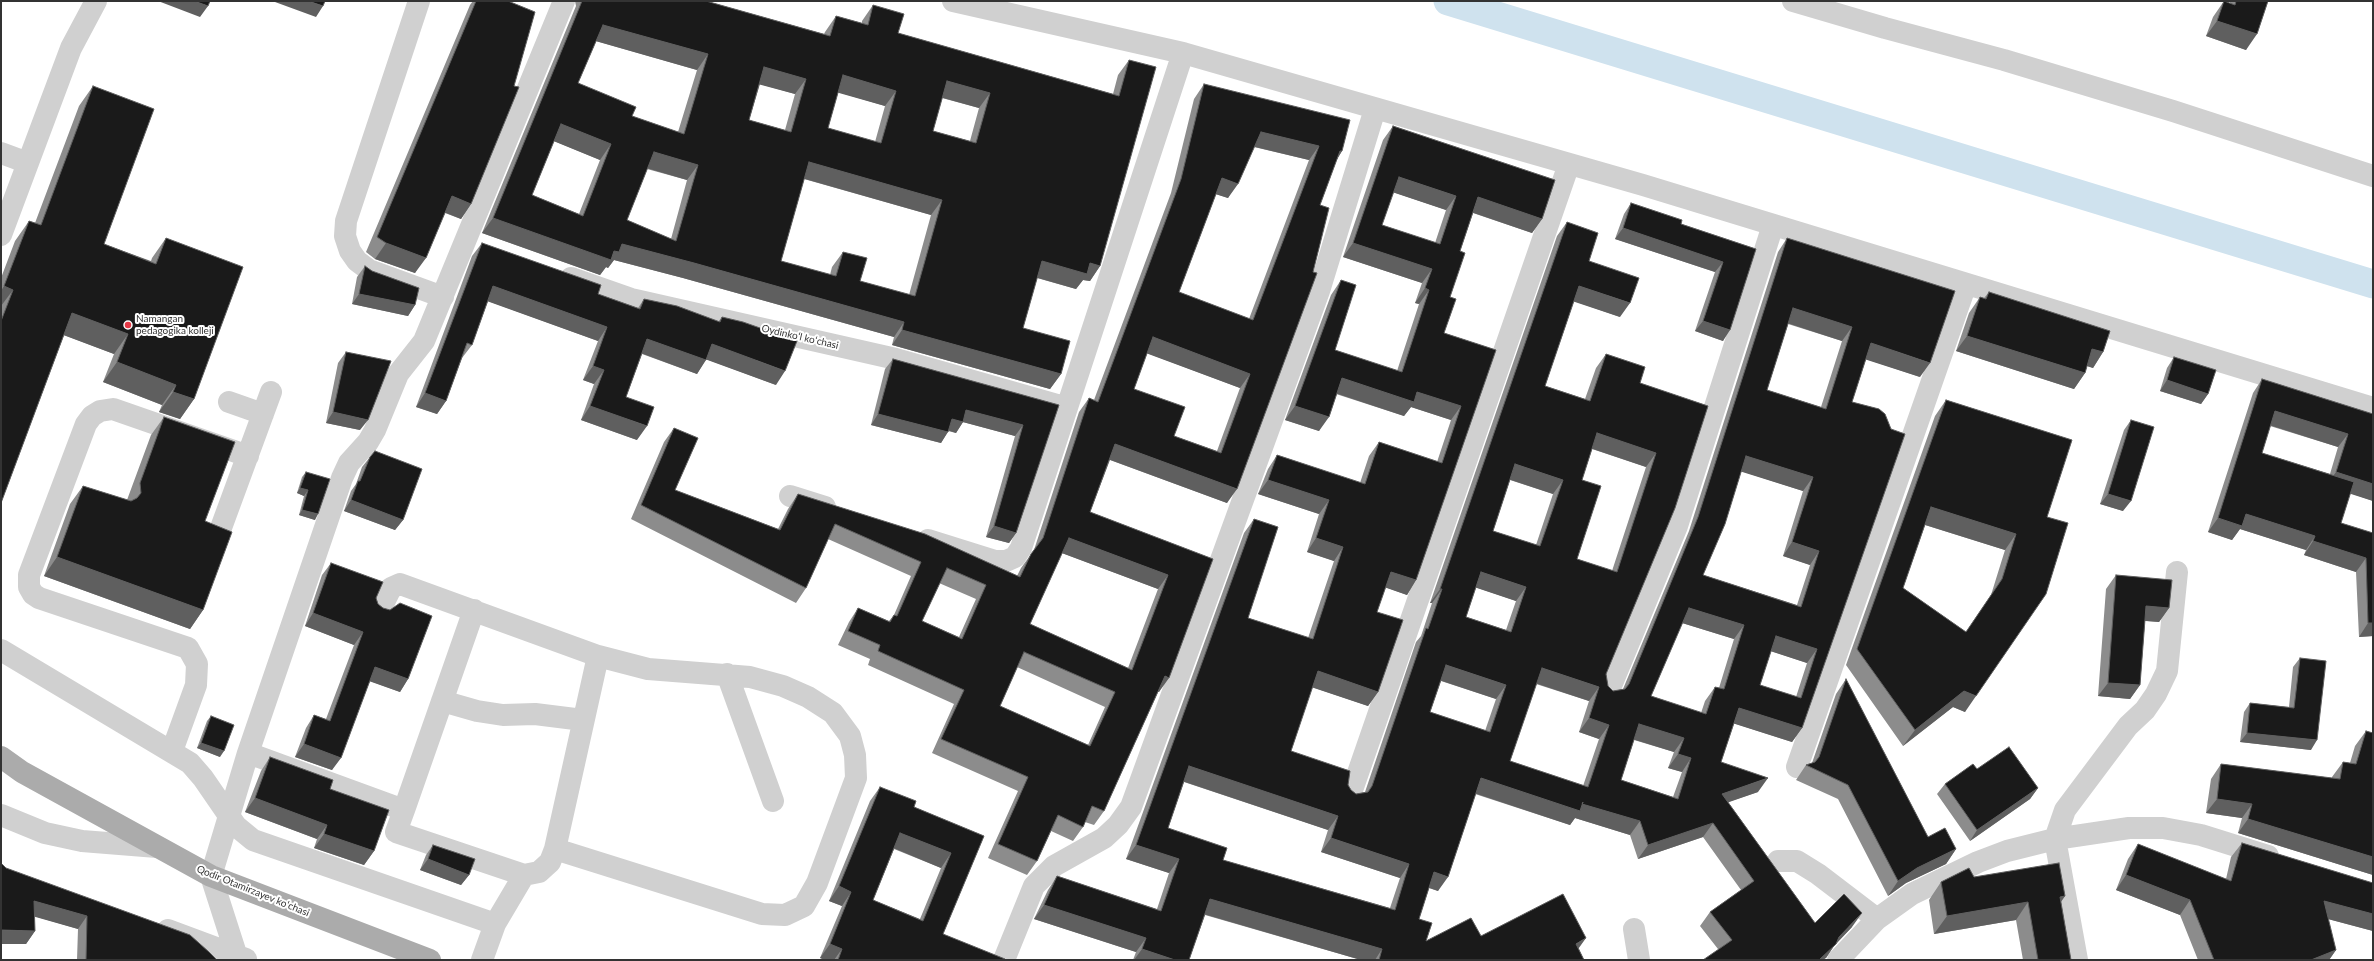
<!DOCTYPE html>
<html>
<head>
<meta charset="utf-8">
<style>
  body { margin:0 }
  #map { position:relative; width:2374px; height:961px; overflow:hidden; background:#fff; font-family:Lato,sans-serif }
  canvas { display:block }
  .frame { position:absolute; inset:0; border:2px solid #333; pointer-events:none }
</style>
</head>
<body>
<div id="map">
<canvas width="2374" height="961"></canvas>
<div class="frame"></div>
</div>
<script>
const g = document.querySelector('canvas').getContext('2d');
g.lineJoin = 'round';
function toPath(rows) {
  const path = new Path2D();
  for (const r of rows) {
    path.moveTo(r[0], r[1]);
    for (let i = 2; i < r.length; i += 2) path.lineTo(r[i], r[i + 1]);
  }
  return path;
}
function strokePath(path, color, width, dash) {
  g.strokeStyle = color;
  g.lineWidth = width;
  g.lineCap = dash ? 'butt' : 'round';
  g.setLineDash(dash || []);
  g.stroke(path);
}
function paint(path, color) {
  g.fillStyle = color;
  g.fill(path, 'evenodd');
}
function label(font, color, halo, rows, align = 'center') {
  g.font = font + ' Lato,sans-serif';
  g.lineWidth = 4;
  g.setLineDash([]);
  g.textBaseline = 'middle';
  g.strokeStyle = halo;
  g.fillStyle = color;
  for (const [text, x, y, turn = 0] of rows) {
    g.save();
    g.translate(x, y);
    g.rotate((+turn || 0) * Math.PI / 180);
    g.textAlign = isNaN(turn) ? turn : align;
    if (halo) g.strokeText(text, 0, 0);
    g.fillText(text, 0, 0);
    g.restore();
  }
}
strokePath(toPath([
  [1448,1,2373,284]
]), '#cfe2ee', 29);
strokePath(toPath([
  [419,1,346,221,345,236,350,251,357,261,369,270,443,297],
  [953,1,1183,53,1643,185,2373,408],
  [1793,1,1885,28,2004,60,2173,111,2373,176],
  [1,153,28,163],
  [1,235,71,48,96,1],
  [571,278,631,299,896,359,1061,406],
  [229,402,263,414],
  [790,496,825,507],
  [218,536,271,392],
  [928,540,995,561,1006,561,1015,557,1021,548,1183,53],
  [380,610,391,588,400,584,598,656,555,849,550,862,539,872,524,875,495,924,482,960],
  [1,650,190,763,203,778,236,826,253,840,495,924],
  [727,674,773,801],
  [1608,693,1677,526,1773,225],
  [442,701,477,711,503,715,535,714,583,720],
  [172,751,196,685,197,664,188,648,39,598,33,594,29,587,29,575,86,424,92,416,100,411,113,409,248,456],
  [248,753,404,810,474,610],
  [1797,767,1966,284],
  [1350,796,1569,164],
  [404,810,396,832,524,875],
  [1,815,45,833,82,841,157,847],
  [555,849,762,914,785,915,804,906,817,883,856,778,855,755,850,736,833,713,808,697,783,686,750,677,648,669,598,656],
  [1778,861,1797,861,1818,874,1877,919],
  [1634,929,1639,960],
  [168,930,246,959],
  [238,960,211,876,248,753,342,478,349,463,368,442,375,430,398,374,424,341,564,1],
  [1004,960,1034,886,1054,866,1104,838,1118,825,1131,807,1319,291,1375,109],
  [1838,960,1877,919,1912,894,1978,862,2007,851,2055,839,2129,828,2163,828,2201,835,2268,856],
  [2077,960,2055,839,2065,810,2128,726,2145,710,2156,694,2167,671,2177,572]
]), '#d0d0d0', 22);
strokePath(toPath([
  [1,757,22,772,211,876,430,960]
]), '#ababab', 22);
paint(toPath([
  [473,1,508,1,471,204,461,219,445,213,415,273,375,259,366,252,470,5],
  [575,1,706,1,824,34,825,32,836,16,862,23,862,21,873,5,898,33,1113,94,1118,75,1129,60,1100,266,1090,281,1083,280,1076,289,1037,278,1023,328,1061,374,1050,389,892,345,894,337,683,278,614,260,608,268,606,267,600,275,482,233,576,6],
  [596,41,697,70,678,132,632,116,578,83],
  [760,84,795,94,785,130,749,120],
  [838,92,885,106,875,142,828,128],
  [942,98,979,108,970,141,933,131],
  [554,141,600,160,579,214,532,195],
  [647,169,687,180,671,239,627,220],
  [804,179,931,215,909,295,860,281,843,252,832,267,830,275,781,261],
  [2224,1,2230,3,2230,1,2268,1,2246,50,2206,36,2213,17],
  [1204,84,1342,151,1337,159,1320,205,1227,503,1110,460,1090,512,1213,559,1159,692,1158,692,1104,811,1094,825,1085,822,1083,827,1073,841,1051,831,1037,861,1027,875,988,858,1018,791,932,753,954,704,868,665,870,659,838,645,849,622,858,608,889,621,894,615,911,576,828,539,806,588,796,603,631,519,664,442,674,428,675,490,778,529,788,509,798,494,1017,576,1021,568,1034,550,1079,412,1089,398,1094,400,1171,193,1194,99],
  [1254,147,1309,160,1249,319,1179,292,1216,194,1228,198],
  [1147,353,1240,388,1217,451,1174,436,1134,389],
  [1062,553,1158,589,1128,668,1030,624],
  [939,583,976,599,959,637,922,621],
  [1017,667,1105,707,1088,745,1000,706],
  [93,86,104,244,151,261,152,258,166,238,194,399,180,419,159,412,162,405,103,382,114,354,64,335,1,503,1,278,15,241,29,221,35,223,79,106],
  [1393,126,1542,219,1532,233,1473,213,1460,251,1450,297,1444,333,1496,350,1416,580,1407,595,1385,587,1377,612,1378,692,1368,706,1312,687,1291,751,1348,785,1351,790,1356,794,1365,792,1416,642,1421,636,1432,603,1430,603,1557,236,1567,222,1589,261,1620,317,1574,301,1545,386,1585,399,1596,368,1606,354,1640,383,1708,406,1606,674,1608,686,1613,691,1623,689,1689,531,1778,252,1787,238,1920,377,1866,359,1852,402,1879,409,1802,728,1792,742,1733,723,1721,762,1758,792,1728,802,1815,923,1852,927,1834,946,1826,958,1718,949,1700,926,1710,912,1741,890,1703,837,1638,859,1630,835,1575,818,1570,825,1475,794,1438,891,1429,888,1419,919,1426,941,1481,936,1579,949,1584,960,1361,960,1205,915,1189,960,1133,960,1136,952,1034,919,1048,890,1057,876,1157,909,1169,873,1126,859,1244,533,1254,519,1248,618,1308,638,1334,561,1307,552,1319,514,1258,494,1268,469,1277,455,1360,483,1369,456,1379,442,1437,462,1451,420,1411,407,1404,416,1336,394,1319,431,1285,420,1331,295,1341,280,1335,350,1397,371,1419,304,1415,303,1422,283,1343,257,1383,140],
  [1393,192,1446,210,1435,243,1382,225],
  [1788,324,1842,341,1821,407,1767,390],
  [1592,449,1646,467,1612,571,1577,559,1582,480],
  [1741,471,1803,491,1783,556,1810,565,1797,605,1703,575],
  [1510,480,1553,494,1536,545,1493,531],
  [1475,587,1516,601,1506,630,1466,617],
  [1682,623,1734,639,1719,688,1715,687,1705,701,1701,713,1651,696],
  [1771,651,1807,663,1796,697,1760,685],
  [1441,681,1496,699,1485,731,1430,712],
  [1536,684,1589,701,1579,732,1599,739,1583,786,1510,761],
  [1634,740,1674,752,1668,768,1682,772,1673,797,1621,780],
  [1184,782,1328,830,1321,852,1400,878,1390,908,1223,860,1168,828],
  [1631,203,1681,224,1756,249,1723,341,1695,331,1715,272,1615,239,1624,214],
  [482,243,598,294,638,308,644,299,718,322,722,317,776,385,706,359,697,374,642,354,626,397,637,440,581,420,594,384,583,380,598,341,488,301,472,345,462,358,446,401,437,414,416,407,472,256],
  [365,266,415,305,408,316,352,304,357,277],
  [1989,292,2103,352,2093,368,2087,366,2085,373,2074,389,1956,351,1969,313,1980,297,1984,298],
  [346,352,360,430,326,423,338,363],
  [2174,357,2208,394,2201,404,2160,391,2167,368],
  [893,359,1059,405,1016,533,1009,543,986,537,1015,436,963,422,956,433,948,431,941,443,871,425,885,369],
  [2262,379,2373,414,2373,501,2350,493,2341,523,2373,533,2373,636,2359,637,2356,572,2304,555,2306,550,2240,529,2232,540,2208,532,2253,393],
  [2270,426,2338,447,2330,474,2262,453],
  [1946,400,2072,440,1965,712,1953,707,1903,746,1846,665,1935,416],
  [1925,525,2005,550,1991,595,1966,632,1903,588],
  [164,417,205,521,203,610,190,629,44,576,70,504,83,486,127,500,151,435],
  [2131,420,2123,511,2100,504,2124,430],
  [370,457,403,520,395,530,344,511,351,491,356,484,362,467],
  [306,472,315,520,299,515,304,496,297,493,302,477],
  [331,563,376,598,378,604,408,679,400,692,370,681,332,770,295,757,306,728,314,715,326,719,354,645,305,626,322,575],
  [2116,575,2169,608,2159,622,2145,621,2140,685,2130,699,2098,696,2106,589],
  [2300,658,2311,750,2240,742,2244,712,2250,703,2289,707,2293,667],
  [1846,679,1928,837,1956,849,1946,864,1906,883,1888,896,1838,799,1796,780,1806,765,1812,763,1836,694],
  [211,716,220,757,197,748,207,721],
  [2366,731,2373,733,2373,875,2238,833,2242,818,2206,813,2211,779,2221,764,2332,778,2332,777,2343,762,2350,763,2355,746],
  [270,757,330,789,374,851,364,865,314,848,317,839,245,812,261,771],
  [1977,769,2038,788,2030,799,1970,841,1937,794,1945,784],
  [880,787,914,807,984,836,943,934,1005,960,825,960,820,958,842,906,829,901,870,801],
  [894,849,941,868,920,919,873,900],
  [2242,843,2373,883,2373,931,2328,919,2336,950,2329,960,2198,960,2180,915,2116,890,2128,859,2138,844,2226,879,2231,857],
  [433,845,469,875,461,885,420,870,426,855],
  [6,868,217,960,77,960,78,929,34,916,35,931,26,944],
  [1974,877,2065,896,2061,902,2071,960,2023,960,2016,920,1934,934,1929,900,1941,882]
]), '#8c8c8c');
paint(toPath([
  [158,1,194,1,208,6,200,17],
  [276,1,308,1,323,6,316,17,275,2],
  [2217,21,2257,34,2246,50,2206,36],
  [603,25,708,54,697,70,592,40],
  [764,67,806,79,795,94,754,83],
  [843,75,896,91,885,106,832,91],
  [947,81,990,93,979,108,936,96],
  [561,124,611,144,600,160,551,140],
  [1261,132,1319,146,1309,160,1251,146],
  [1340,151,1342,151,1333,166],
  [654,152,698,165,687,180,643,167],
  [809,162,942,200,931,215,798,177],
  [1399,177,1456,196,1446,210,1389,191],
  [1222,178,1238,184,1228,198,1212,193],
  [452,196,471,204,461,219,441,211],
  [1478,197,1542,219,1532,233,1468,211],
  [493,218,614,251,622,244,694,263,904,322,894,337,683,278,614,260,608,268,606,267,600,275,482,233],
  [1623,228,1723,262,1715,272,1615,239],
  [386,243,426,258,415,273,375,259],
  [1353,243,1432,269,1422,283,1343,257],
  [1042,261,1090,263,1100,266,1090,281,1083,280,1076,289,1031,276],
  [4,286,13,290,1,306,1,291],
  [493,286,607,327,598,341,484,300],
  [1579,286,1630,303,1620,317,1569,300],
  [1425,288,1429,290,1419,304,1415,303],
  [359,294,415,305,408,316,352,304],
  [1793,308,1852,327,1842,341,1784,322],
  [72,313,128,334,114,354,58,333],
  [1703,321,1730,330,1723,341,1695,331],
  [902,330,1061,374,1050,389,892,345],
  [1967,336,2085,373,2074,389,1956,351],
  [1153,337,1250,374,1240,388,1143,352],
  [647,339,706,360,697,374,638,352],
  [1871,343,1930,363,1920,377,1861,358],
  [712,344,785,371,776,385,702,358],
  [2092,349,2103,352,2093,368,2081,364],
  [117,362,176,385,162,405,103,382],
  [593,366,604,370,594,384,583,380],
  [1342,378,1417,392,1461,406,1451,420,1411,407,1404,416,1332,392],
  [2167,380,2208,394,2201,404,2160,391],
  [173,392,194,399,180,419,159,412],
  [425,393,446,401,437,414,416,407],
  [590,406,647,426,637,440,581,420],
  [1295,406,1329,417,1319,431,1285,420],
  [966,410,1023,425,1015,436,959,421],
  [2275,411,2348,434,2338,447,2266,424],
  [333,412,368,420,360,430,326,423],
  [878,414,948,432,941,443,871,425],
  [952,419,963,422,956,433,944,429],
  [1597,433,1656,453,1646,467,1587,447],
  [1115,444,1237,489,1227,503,1105,458],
  [1746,456,1813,477,1803,491,1736,470],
  [1515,464,1563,480,1553,494,1505,478],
  [2336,472,2373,484,2373,501,2326,486],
  [1268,480,1329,500,1319,514,1258,494],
  [300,488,308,490,304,496,297,493],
  [2108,494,2131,501,2123,511,2100,504],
  [351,500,403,520,395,530,344,511],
  [1931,507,2016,534,2005,550,1919,523],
  [302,510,318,514,315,520,299,515],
  [2246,514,2315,536,2306,550,2240,529,2232,540,2208,532,2218,518],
  [994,526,1016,533,1009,543,986,537],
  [1069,538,1168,575,1158,589,1059,552],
  [1316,538,1343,547,1334,561,1307,552],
  [2313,541,2366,558,2356,572,2304,555],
  [1792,542,1819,551,1810,565,1783,556],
  [57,557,203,610,190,629,44,576],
  [1391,572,1416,580,1407,595,1381,586],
  [1481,572,1526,587,1516,601,1471,586],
  [1440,589,1442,589,1432,603,1430,603],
  [2146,606,2169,608,2159,622,2136,620],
  [1689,608,1744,625,1734,639,1679,622],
  [313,613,363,632,354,645,305,626],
  [2368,623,2373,623,2373,636,2359,637],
  [1776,636,1817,649,1807,663,1767,650],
  [1446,665,1506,685,1496,699,1436,679],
  [375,667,408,679,400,692,366,680],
  [1542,668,1599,687,1589,701,1532,682],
  [1318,671,1378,692,1368,706,1308,686],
  [1165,676,1169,678,1159,692,1155,690],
  [2108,683,2140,685,2130,699,2098,696],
  [1964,691,1976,696,1965,712,1953,707,1903,746,1915,730],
  [1739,708,1802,728,1792,742,1729,722],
  [1589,718,1609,725,1599,739,1579,732],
  [1639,724,1684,738,1674,752,1629,738],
  [2247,733,2317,740,2311,750,2240,742],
  [201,743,224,751,220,757,197,748],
  [304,744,341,758,332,770,295,757],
  [1678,754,1691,758,1682,772,1668,768],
  [1189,766,1338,816,1328,830,1179,780],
  [1481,778,1582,804,1640,821,1630,835,1575,818,1570,825,1471,792],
  [1768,778,1758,792,1712,808,1722,794],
  [2038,788,2030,799,1970,841,1977,830],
  [255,798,327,825,317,839,245,812],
  [2217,799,2252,804,2242,818,2206,813],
  [2248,819,2373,857,2373,875,2238,833],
  [1713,823,1703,837,1638,859,1648,845],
  [900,833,951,853,941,868,891,847],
  [324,834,374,851,364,865,314,848],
  [1331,838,1409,864,1400,878,1321,852],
  [1136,845,1179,859,1169,873,1126,859],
  [1956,849,1946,864,1906,883,1888,896,1898,881,1917,868],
  [428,859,469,875,461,885,420,870],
  [1434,872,1448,877,1438,891,1424,886],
  [2126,875,2190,900,2180,915,2116,890],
  [839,886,851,892,842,906,829,901],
  [2065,896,2052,914,2060,897],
  [1210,899,1382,949,1375,960,1361,960,1200,913],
  [34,901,87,916,78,929,25,914],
  [2324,901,2373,914,2373,931,2313,915],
  [2028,902,2016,920,1934,934,1947,916],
  [1044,905,1146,938,1136,952,1034,919],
  [1862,913,1852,927,1834,946,1826,958,1823,960,1819,960,1839,937],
  [1,930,35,931,26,944,1,944],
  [1586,938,1576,952,1576,944],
  [830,944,842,949,834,960,825,960,820,958],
  [1142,949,1175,960,1134,960],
  [2336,950,2329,960,2311,960]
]), '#5f5f5f');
const building = toPath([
  [194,1,210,1,208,6,194,1],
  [308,1,325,1,323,6,308,1],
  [476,1,508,1,535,12,514,86,519,87,471,204,452,196,426,258,386,243,377,237,476,1],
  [582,1,706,1,830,36,836,16,868,25,873,5,904,14,898,33,1119,96,1129,60,1156,67,1100,266,1090,263,1087,274,1042,261,1023,328,1070,341,1061,374,902,330,904,322,694,263,622,244,619,252,614,251,611,260,493,218,582,1],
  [603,25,708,54,684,134,632,116,636,107,578,83,603,25],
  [764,67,806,79,791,132,749,120,764,67],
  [843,75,896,91,881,143,828,128,843,75],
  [947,81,990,93,976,143,933,131,947,81],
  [561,124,611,144,583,216,532,195,561,124],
  [654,152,698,165,676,241,627,220,654,152],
  [809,162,942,200,915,296,860,281,867,258,843,252,836,276,781,261,809,162],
  [2224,1,2235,5,2236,1,2268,1,2257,34,2217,21,2224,1],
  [1204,84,1350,120,1342,151,1340,151,1320,205,1329,208,1313,272,1317,273,1237,489,1115,444,1090,512,1213,559,1169,678,1165,676,1104,811,1092,806,1083,827,1058,815,1037,861,998,844,1028,777,941,739,964,690,878,651,880,645,848,631,858,608,890,622,894,615,897,616,921,562,835,524,806,588,641,505,674,428,698,438,675,490,780,530,798,494,925,534,1020,577,1031,554,1043,538,1089,398,1098,402,1181,179,1204,84],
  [1261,132,1319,146,1253,320,1179,292,1222,178,1238,184,1261,132],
  [1153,337,1250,374,1221,453,1174,436,1185,407,1134,389,1153,337],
  [1069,538,1168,575,1132,670,1030,624,1069,538],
  [947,568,986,585,962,639,922,621,947,568],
  [1024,652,1115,692,1090,746,1000,706,1024,652],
  [93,86,154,109,104,244,156,264,166,238,243,267,194,399,173,392,176,385,117,362,128,334,72,313,1,503,1,321,13,290,4,286,29,221,41,225,93,86],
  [1393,126,1555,180,1542,219,1478,197,1460,251,1465,253,1450,297,1456,299,1444,333,1496,350,1416,580,1391,572,1377,612,1403,620,1378,692,1318,671,1291,751,1350,771,1348,785,1351,790,1356,794,1368,792,1372,786,1426,628,1428,629,1442,589,1440,589,1567,222,1598,233,1589,261,1639,278,1630,303,1579,286,1545,386,1590,401,1606,354,1645,367,1640,383,1708,406,1675,508,1606,674,1608,686,1613,691,1625,689,1629,684,1698,517,1787,238,1955,291,1930,363,1871,343,1852,402,1879,409,1885,414,1891,429,1905,434,1802,728,1739,708,1721,762,1768,778,1722,794,1815,923,1844,894,1862,913,1839,937,1836,944,1819,960,1703,960,1732,940,1710,912,1754,881,1713,823,1648,845,1640,821,1582,804,1583,802,1580,811,1481,778,1448,877,1434,872,1419,919,1432,923,1426,941,1471,918,1481,936,1563,894,1586,938,1576,944,1584,960,1379,960,1382,949,1210,899,1189,960,1175,960,1142,949,1146,938,1044,905,1057,876,1161,911,1179,859,1136,845,1254,519,1278,527,1248,618,1313,639,1343,547,1316,538,1329,500,1268,480,1277,455,1365,484,1379,442,1442,463,1461,406,1417,392,1414,402,1342,378,1329,417,1295,406,1341,280,1356,285,1335,350,1402,372,1429,290,1425,288,1432,269,1353,243,1393,126],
  [1399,177,1456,196,1440,244,1382,225,1399,177],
  [1793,308,1852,327,1826,409,1767,390,1793,308],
  [1597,433,1656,453,1617,572,1577,559,1601,486,1582,480,1597,433],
  [1746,456,1813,477,1792,542,1819,551,1801,607,1703,575,1725,524,1746,456],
  [1515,464,1563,480,1540,546,1493,531,1515,464],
  [1481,572,1526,587,1511,632,1466,617,1481,572],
  [1689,608,1744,625,1724,689,1715,687,1706,714,1651,696,1689,608],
  [1776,636,1817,649,1801,698,1760,685,1776,636],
  [1446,665,1506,685,1490,732,1430,712,1446,665],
  [1542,668,1599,687,1589,718,1609,725,1588,787,1510,761,1542,668],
  [1639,724,1684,738,1678,754,1691,758,1678,799,1621,780,1639,724],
  [1189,766,1338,816,1331,838,1409,864,1395,910,1223,860,1227,848,1168,828,1189,766],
  [1631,203,1682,220,1681,224,1756,249,1730,330,1703,321,1723,262,1623,228,1631,203],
  [482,243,601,285,598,294,640,309,644,299,677,306,720,322,722,317,743,322,797,341,785,371,712,344,706,360,647,339,626,397,654,407,647,426,590,406,604,370,593,366,607,327,493,286,472,345,467,343,446,401,425,393,482,243],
  [365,266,372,271,419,288,415,305,359,294,365,266],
  [1989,292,2110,331,2103,352,2092,349,2085,373,1967,336,1980,297,1986,299,1989,292],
  [346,352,391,361,368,420,333,412,346,352],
  [2174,357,2216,370,2208,394,2167,380,2174,357],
  [893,359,1059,405,1016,533,994,526,1023,425,966,410,963,422,952,419,948,432,878,414,893,359],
  [2262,379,2373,414,2373,484,2336,472,2348,434,2275,411,2262,453,2354,482,2341,523,2373,533,2373,623,2368,623,2366,558,2313,541,2315,536,2246,514,2242,526,2218,518,2262,379],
  [1946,400,2072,440,2047,517,2068,523,2046,594,1976,696,1964,691,1915,730,1857,649,1946,400],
  [1931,507,2016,534,2002,579,1966,632,1903,588,1931,507],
  [164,417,235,442,205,521,232,532,203,610,57,557,83,486,131,501,137,498,141,493,140,483,164,417],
  [2131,420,2154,427,2131,501,2108,494,2131,420],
  [375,451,422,469,403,520,351,500,358,481,360,481,370,457,375,451],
  [306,472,330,479,318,514,302,510,308,490,300,488,306,472],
  [331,563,383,582,376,598,378,604,383,608,390,610,400,603,432,616,408,679,375,667,341,758,304,744,314,715,330,721,363,632,313,613,331,563],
  [2116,575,2172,580,2169,608,2146,606,2140,685,2108,683,2116,575],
  [2300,658,2326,661,2317,740,2247,733,2250,703,2294,708,2300,658],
  [1846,679,1928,837,1945,828,1956,849,1917,868,1898,881,1848,785,1806,765,1815,762,1819,757,1846,679],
  [211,716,234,725,224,751,201,743,211,716],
  [2366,731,2373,733,2373,857,2248,819,2252,804,2217,799,2221,764,2340,779,2343,762,2356,764,2366,731],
  [2009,747,2038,788,1977,830,1945,784,1973,764,1977,769,2009,747],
  [270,757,333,780,330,789,389,810,374,851,324,834,327,825,255,798,270,757],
  [880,787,916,801,914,807,984,836,943,934,1005,959,1005,960,838,960,842,949,830,944,851,892,839,886,880,787],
  [900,833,951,853,923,921,873,900,900,833],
  [2242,843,2373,883,2373,914,2324,901,2336,950,2311,960,2214,960,2190,900,2126,875,2138,844,2231,881,2242,843],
  [433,845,475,859,469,875,428,859,433,845],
  [1,863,6,868,190,935,209,952,217,960,86,960,87,916,34,901,35,931,1,930,1,863],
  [2059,863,2065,896,2060,897,2071,960,2038,960,2028,902,1947,916,1941,882,1969,868,1974,877,2059,863]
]);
paint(building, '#1a1a1a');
strokePath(building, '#5f5f5f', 1);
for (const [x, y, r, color] of [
  [128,325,4,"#e63946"]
]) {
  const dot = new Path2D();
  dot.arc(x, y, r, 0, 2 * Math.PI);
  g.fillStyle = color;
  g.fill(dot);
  strokePath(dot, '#fff', 1.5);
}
label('10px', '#333', '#fff', [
  ["Namangan",136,319],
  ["pedagogika kolleji",136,331]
], 'left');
label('10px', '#333', '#fff', [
  ["Oydinkoʻl koʻchasi",800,337,13],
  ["Qodir Otamirzayev koʻchasi",253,891,22]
]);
</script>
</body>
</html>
